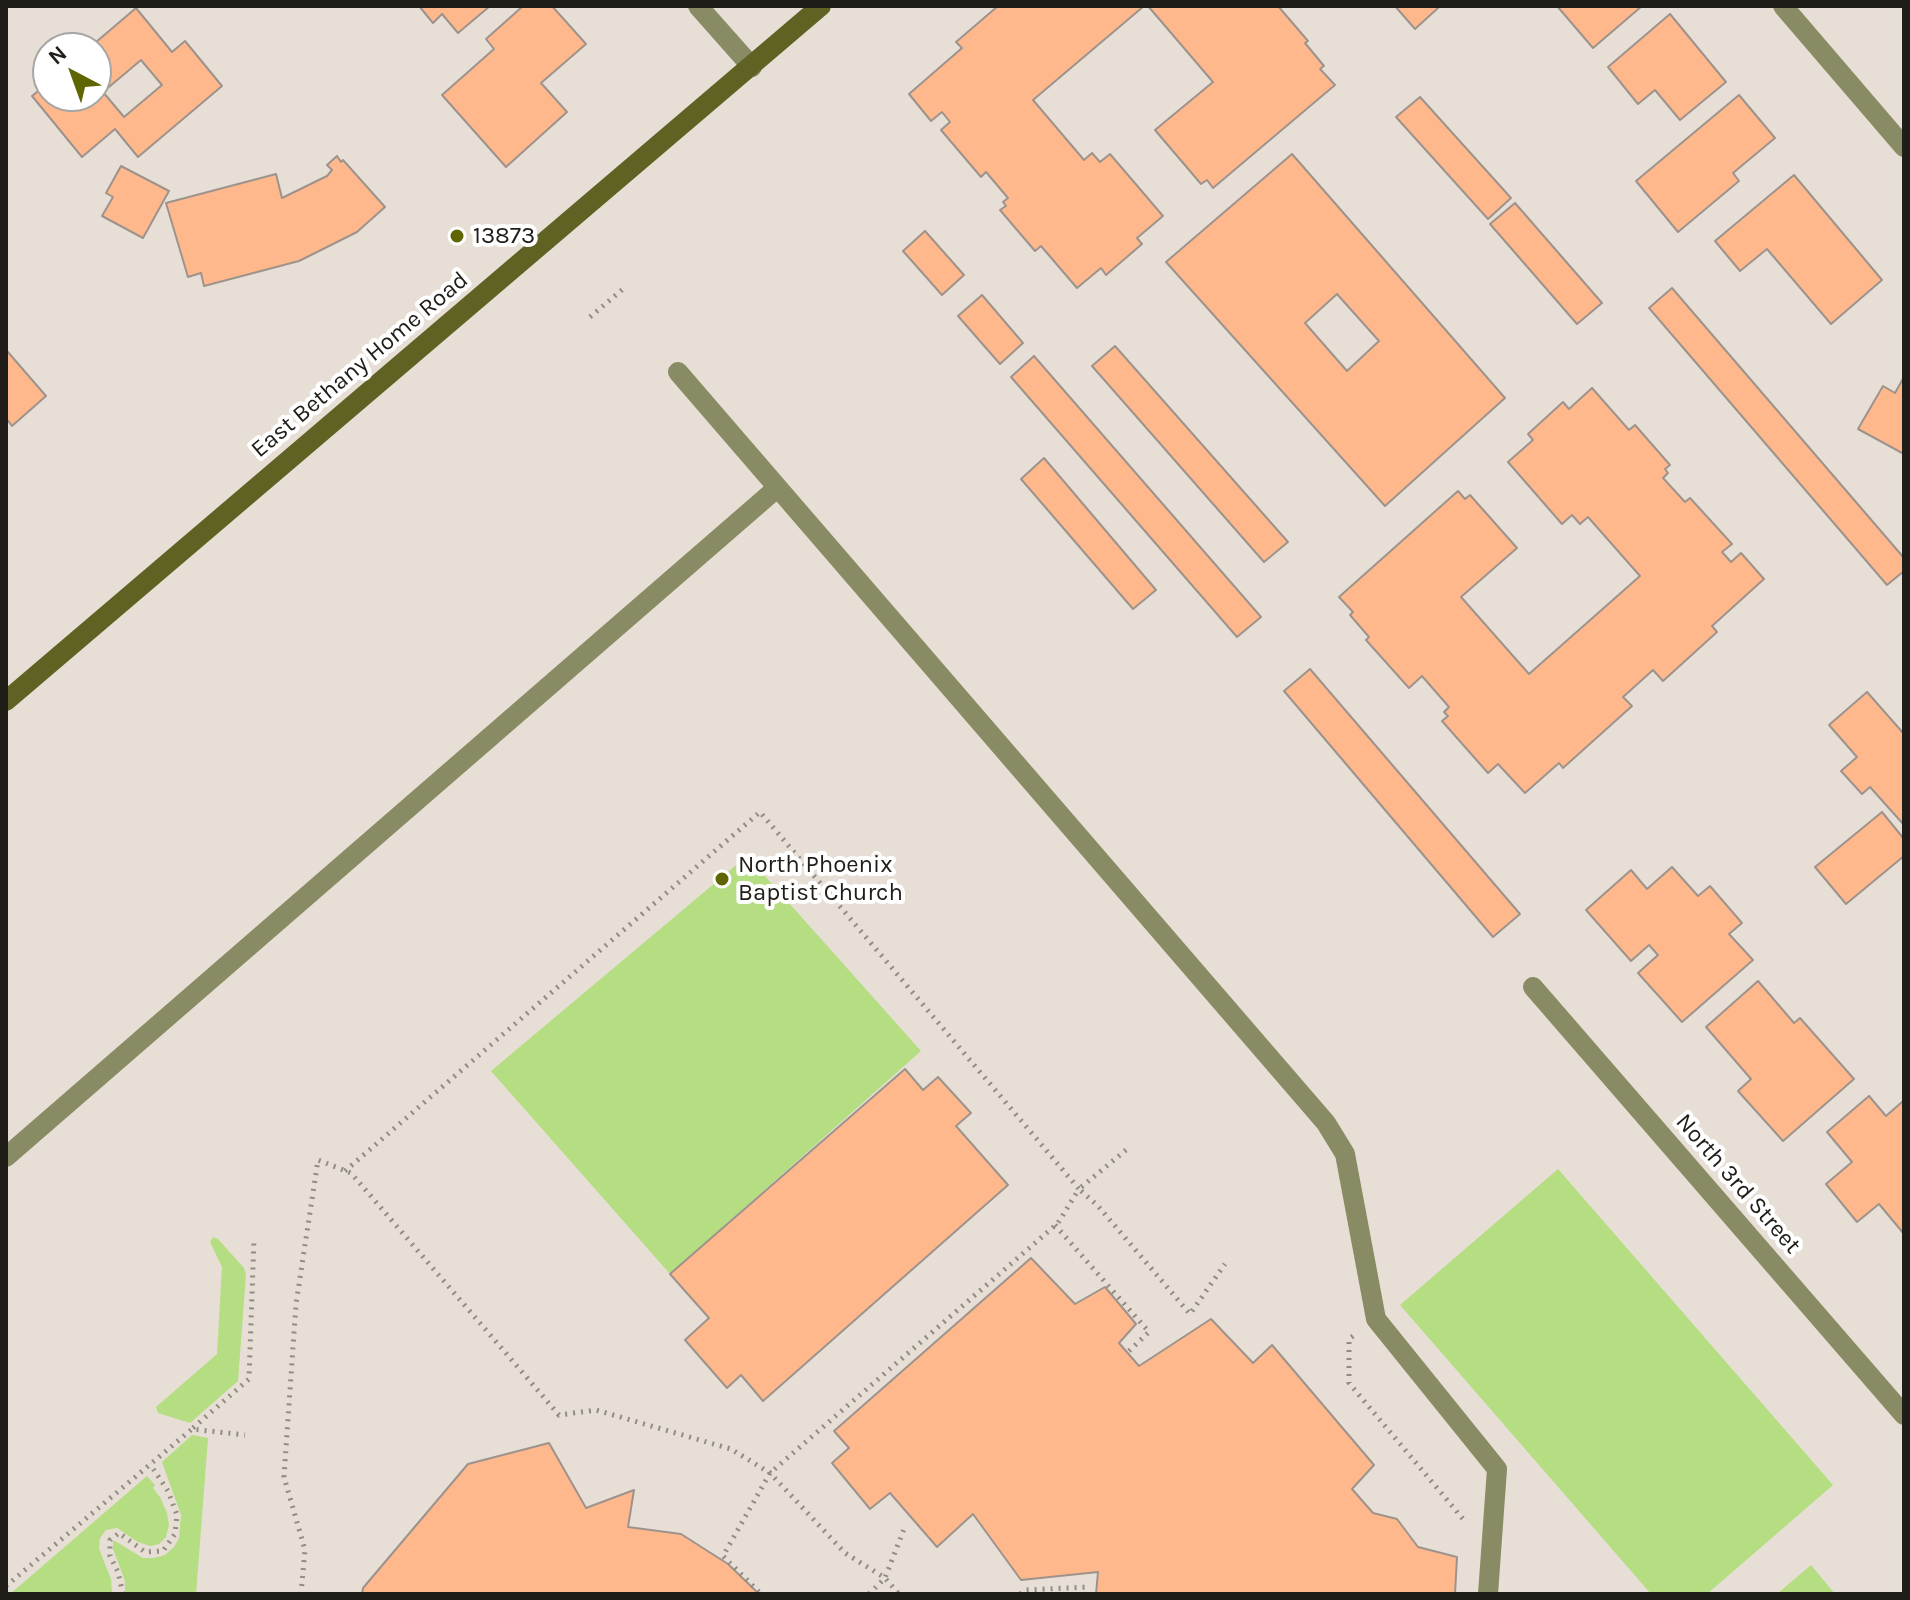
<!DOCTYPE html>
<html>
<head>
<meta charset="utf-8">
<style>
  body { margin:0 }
  #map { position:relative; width:1910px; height:1600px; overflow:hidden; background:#e7dfd5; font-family:Karla,sans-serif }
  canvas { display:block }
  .frame { position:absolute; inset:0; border:8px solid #201d19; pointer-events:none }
  .north { position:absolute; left:32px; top:32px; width:80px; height:80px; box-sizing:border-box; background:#fff; border:2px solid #a6a5a3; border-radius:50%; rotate:319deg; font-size:22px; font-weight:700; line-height:32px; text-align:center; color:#201d19 }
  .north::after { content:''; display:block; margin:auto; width:28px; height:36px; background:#5f6503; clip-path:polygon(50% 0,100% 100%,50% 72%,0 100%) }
</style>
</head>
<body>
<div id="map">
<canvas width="1910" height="1600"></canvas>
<div class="frame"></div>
<div class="north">N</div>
</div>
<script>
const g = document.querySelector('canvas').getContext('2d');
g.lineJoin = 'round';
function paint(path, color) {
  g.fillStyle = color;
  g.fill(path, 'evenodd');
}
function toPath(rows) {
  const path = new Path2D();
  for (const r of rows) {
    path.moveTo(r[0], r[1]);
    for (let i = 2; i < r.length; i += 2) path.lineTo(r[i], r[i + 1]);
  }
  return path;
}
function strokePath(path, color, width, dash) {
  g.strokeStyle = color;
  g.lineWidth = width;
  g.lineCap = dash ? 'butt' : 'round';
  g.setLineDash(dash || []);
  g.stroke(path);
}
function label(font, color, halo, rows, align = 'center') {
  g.font = font + ' Karla,sans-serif';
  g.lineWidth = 8;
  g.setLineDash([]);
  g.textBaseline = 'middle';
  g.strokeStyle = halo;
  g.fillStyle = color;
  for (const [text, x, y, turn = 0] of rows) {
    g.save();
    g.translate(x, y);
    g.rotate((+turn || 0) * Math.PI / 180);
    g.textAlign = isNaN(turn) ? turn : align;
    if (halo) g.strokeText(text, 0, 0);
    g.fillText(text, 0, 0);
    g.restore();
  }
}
paint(toPath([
  [747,856,921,1051,670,1274,491,1071],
  [1558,1169,1833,1485,1707,1594,1651,1594,1400,1305],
  [213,1237,218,1239,244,1268,246,1275,238,1381,190,1423,158,1413,156,1407,217,1354,222,1267,210,1242],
  [192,1435,208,1438,196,1594,125,1594,125,1581,113,1549,113,1541,115,1541,143,1558,153,1558,165,1555,174,1547,179,1538,181,1515,162,1462],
  [147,1476,155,1485,153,1488,160,1497,167,1513,169,1525,166,1537,159,1544,150,1546,138,1542,117,1528,106,1530,100,1538,99,1549,111,1579,112,1594,10,1594],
  [1811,1565,1835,1594,1777,1594]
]), '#b5dd82');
const building = toPath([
  [419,6,490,6,458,33,442,14,433,23,419,6],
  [523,6,552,6,586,44,541,83,567,112,506,167,442,95,494,49,486,39,523,6],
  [998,6,1144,6,1033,100,1084,160,1092,153,1100,162,1110,154,1163,216,1137,238,1142,244,1106,275,1101,268,1077,288,1041,246,1035,251,1000,210,1006,206,1003,202,1008,198,986,172,981,177,941,130,950,122,942,112,931,121,909,94,962,48,956,42,998,6],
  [1148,6,1278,6,1308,41,1305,43,1324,66,1320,69,1335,85,1213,188,1207,180,1201,184,1155,130,1213,82,1148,6],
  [1395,6,1436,6,1438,8,1415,29,1395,6],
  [1557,6,1642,6,1593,48,1557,6],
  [136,8,172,52,185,41,222,86,138,157,115,129,82,157,32,96,48,83,48,96,96,96,96,48,89,48,136,8],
  [141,60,162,85,124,117,103,92,141,60],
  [1670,14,1726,82,1680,120,1655,90,1638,104,1608,67,1670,14],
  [1739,95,1775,138,1733,173,1739,181,1678,232,1636,181,1739,95],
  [1420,97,1511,198,1488,219,1396,117,1420,97],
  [1292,154,1505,398,1385,506,1166,262,1292,154],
  [1337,294,1379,341,1347,371,1305,323,1337,294],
  [337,156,341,162,343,160,385,207,357,232,299,261,204,286,201,273,188,277,166,203,276,174,282,198,327,176,332,170,327,165,337,156],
  [121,166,169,191,143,238,102,216,113,197,106,193,121,166],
  [1794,175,1882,280,1831,324,1767,249,1740,271,1715,241,1794,175],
  [1515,203,1602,303,1577,324,1490,224,1515,203],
  [925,231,964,275,942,295,903,251,925,231],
  [1672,288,1904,558,1904,571,1887,585,1649,308,1672,288],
  [982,295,1023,343,1000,364,958,316,982,295],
  [1115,346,1288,542,1264,562,1092,366,1115,346],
  [7,351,46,396,12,426,6,418,6,352,7,351],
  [1034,356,1261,617,1237,637,1011,377,1034,356],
  [1904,377,1904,454,1858,429,1883,386,1895,393,1904,377],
  [1592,388,1629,430,1635,425,1670,465,1665,469,1668,473,1663,478,1685,502,1690,498,1732,544,1722,552,1731,562,1741,553,1764,579,1712,626,1717,632,1663,681,1653,670,1623,697,1632,706,1563,768,1559,763,1525,793,1498,764,1488,773,1442,721,1448,716,1444,712,1449,707,1422,676,1409,688,1366,640,1369,637,1350,615,1353,612,1339,597,1458,491,1465,499,1470,495,1517,548,1461,597,1529,674,1640,576,1588,517,1580,524,1572,515,1562,524,1508,462,1533,440,1528,434,1563,402,1569,409,1592,388],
  [1044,458,1156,590,1133,609,1021,479,1044,458],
  [1310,669,1520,914,1493,937,1284,691,1310,669],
  [1867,692,1904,734,1904,825,1870,787,1862,794,1841,771,1857,757,1829,725,1867,692],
  [1882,812,1904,839,1904,856,1846,904,1815,867,1882,812],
  [1672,867,1698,896,1710,886,1742,923,1729,934,1753,960,1682,1022,1638,973,1658,955,1649,945,1631,961,1586,910,1631,870,1647,889,1672,867],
  [1758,981,1794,1023,1800,1018,1854,1079,1783,1141,1738,1091,1751,1079,1706,1027,1758,981],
  [905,1069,923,1090,938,1077,971,1113,956,1126,1008,1185,763,1401,741,1375,727,1388,685,1340,709,1318,670,1274,905,1069],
  [1869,1096,1886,1116,1902,1102,1904,1105,1904,1234,1879,1204,1857,1222,1826,1184,1852,1162,1827,1132,1869,1096],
  [1031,1258,1075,1304,1105,1287,1136,1324,1119,1343,1139,1366,1211,1319,1253,1363,1272,1345,1374,1465,1352,1489,1373,1513,1397,1519,1418,1547,1457,1557,1455,1594,1096,1594,1098,1572,1021,1580,973,1514,937,1547,890,1493,870,1509,832,1463,849,1448,834,1431,1031,1258],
  [549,1443,586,1508,634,1490,628,1527,681,1534,728,1564,759,1594,362,1594,363,1588,468,1464,549,1443]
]);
paint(building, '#ffb88c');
strokePath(building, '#9e938c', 2);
strokePath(toPath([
  [590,317,623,289],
  [1126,1150,1079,1189,1098,1206,1190,1314,1225,1264],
  [345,1171,760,812,1079,1189,1058,1223,770,1473,723,1556,761,1594],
  [1055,1225,1149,1332,1129,1351],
  [1353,1336,1349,1339,1349,1383,1463,1519],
  [193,1428,249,1379,254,1239],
  [6,1586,192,1429,245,1435],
  [123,1594,118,1572,110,1556,110,1540,119,1533,145,1552,163,1551,175,1534,177,1515,168,1491,150,1464],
  [301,1594,305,1550,284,1477,296,1304,318,1160,351,1173,559,1415,596,1410,731,1449,770,1473,845,1553,885,1578,899,1594],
  [869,1594,885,1578,904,1529],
  [1020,1594,1025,1590,1088,1587]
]), '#928c85', 5, [2, 6]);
strokePath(toPath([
  [678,372,1326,1123,1345,1154,1376,1319,1497,1469,1488,1594],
  [6,1157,777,488]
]), '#888b63', 20);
strokePath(toPath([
  [698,6,752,67],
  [1783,6,1904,147],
  [1533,987,1904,1415]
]), '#888b63', 20);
strokePath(toPath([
  [6,701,821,6]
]), '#5f6222', 20);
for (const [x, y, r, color] of [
  [457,236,8,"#5f6503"],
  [722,879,8,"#5f6503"]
]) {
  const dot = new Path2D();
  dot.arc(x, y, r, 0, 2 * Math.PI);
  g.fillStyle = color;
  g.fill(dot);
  strokePath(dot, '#fff', 3);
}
label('24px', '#201d19', '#fff', [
  ["13873",473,236],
  ["North Phoenix",738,865],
  ["Baptist Church",738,893]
], 'left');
label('24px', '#201d19', '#fff', [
  ["East Bethany Home Road",360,365,-40],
  ["North 3rd Street",1738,1184,49]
]);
</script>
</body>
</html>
